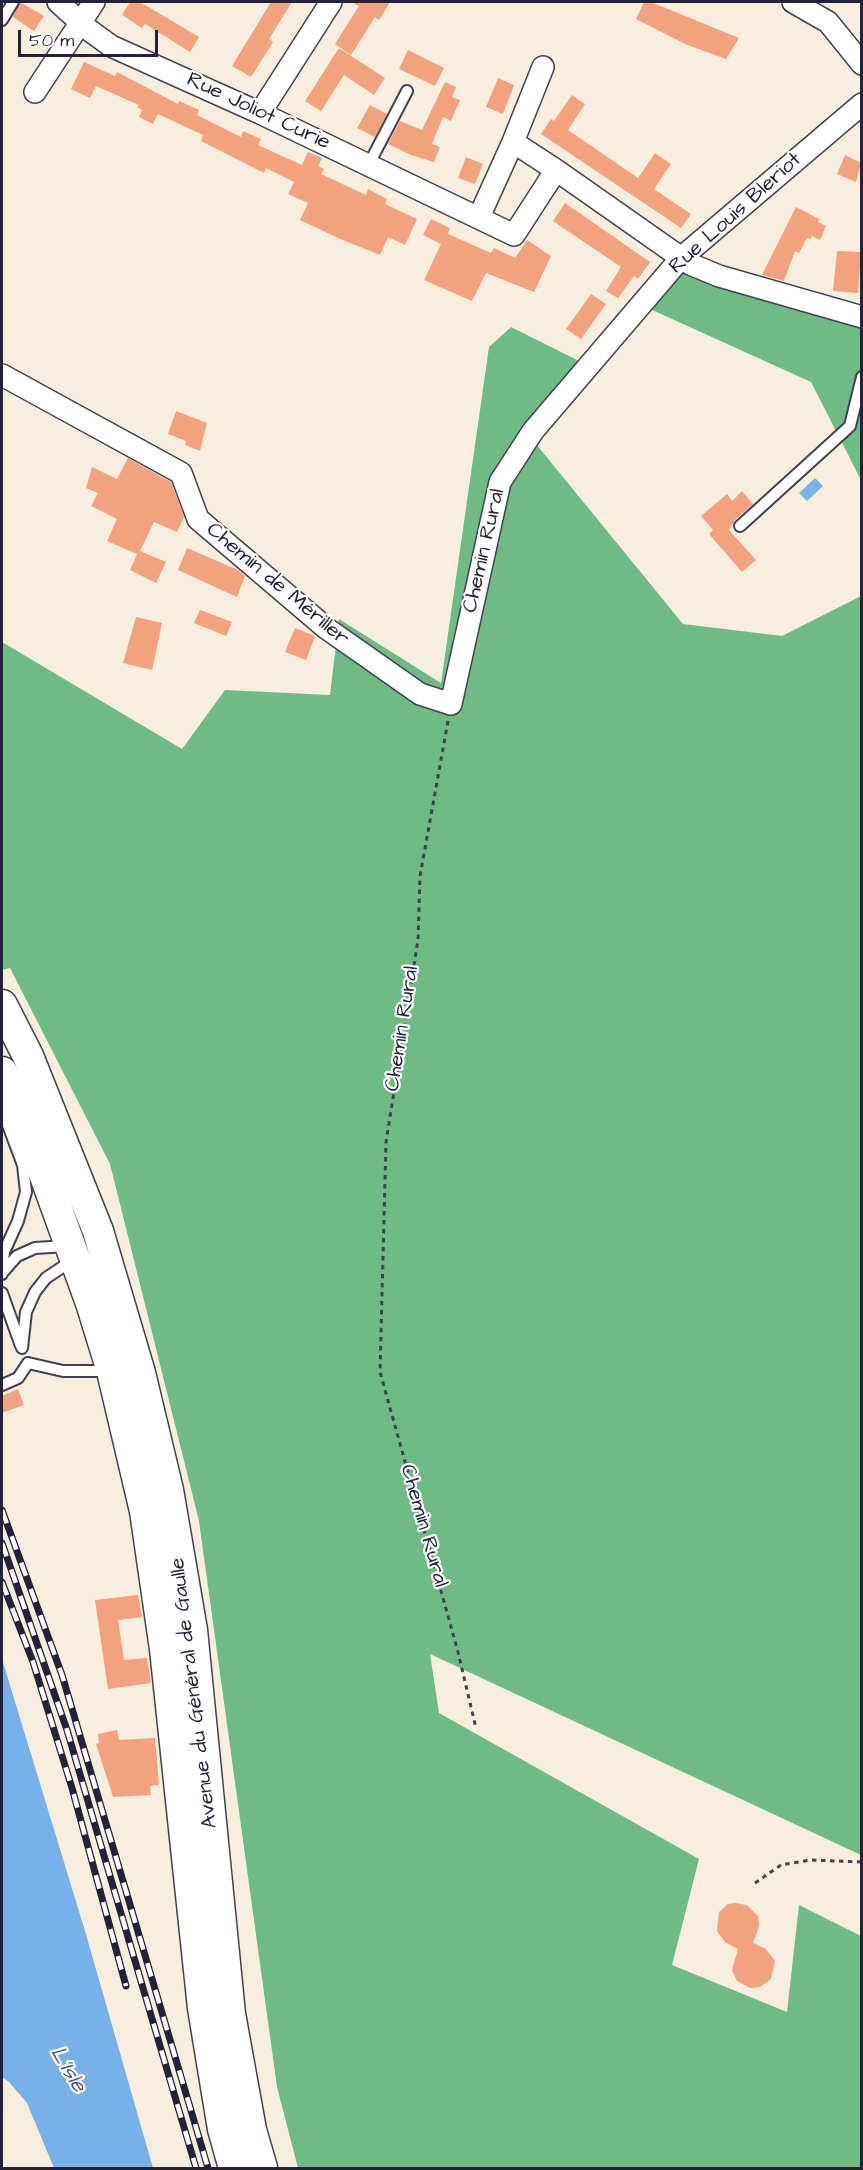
<!DOCTYPE html>
<html>
<head>
<meta charset="utf-8">
<style>
  body { margin:0 }
  #map { position:relative; width:863px; height:2170px; overflow:hidden; background:#f7eedd; font-family:"Architects Daughter",sans-serif }
  canvas { display:block }
  .frame { position:absolute; inset:0; border:3px solid #22223b; pointer-events:none }
  .scale { position:absolute; left:18px; top:30px; width:140px; height:27px; box-sizing:border-box; border:3px solid #22223b; border-top:0; padding-left:8px; font-size:18px; line-height:21px; white-space:nowrap; color:#22223b; -webkit-text-stroke:4px #fff; paint-order:stroke }
</style>
</head>
<body>
<div id="map">
<canvas width="863" height="2170"></canvas>
<div class="frame"></div>
<div class="scale">50 m</div>
</div>
<script>
const g = document.querySelector('canvas').getContext('2d');
g.lineJoin = 'round';
function paint(path, color) {
  g.fillStyle = color;
  g.fill(path, 'evenodd');
}
function toPath(rows) {
  const path = new Path2D();
  for (const r of rows) {
    path.moveTo(r[0], r[1]);
    for (let i = 2; i < r.length; i += 2) path.lineTo(r[i], r[i + 1]);
  }
  return path;
}
function strokePath(path, color, width, dash) {
  g.strokeStyle = color;
  g.lineWidth = width;
  g.lineCap = dash ? 'butt' : 'round';
  g.setLineDash(dash || []);
  g.stroke(path);
}
function label(font, color, halo, rows, align = 'center') {
  g.font = font + ' "Architects Daughter",sans-serif';
  g.lineWidth = 4.5;
  g.setLineDash([]);
  g.textBaseline = 'middle';
  g.strokeStyle = halo;
  g.fillStyle = color;
  for (const [text, x, y, turn = 0] of rows) {
    g.save();
    g.translate(x, y);
    g.rotate((+turn || 0) * Math.PI / 180);
    g.textAlign = isNaN(turn) ? turn : align;
    if (halo) g.strokeText(text, 0, 0);
    g.fillText(text, 0, 0);
    g.restore();
  }
}
paint(toPath([
  [683,273,861,326,861,480,811,382,650,309],
  [511,327,583,363,527,433,683,624,782,636,861,596,861,1855,430,1654,439,1713,699,1859,672,1965,787,2012,799,1905,861,1936,861,2168,298,2168,277,2087,199,1521,110,1164,10,968,2,970,2,642,182,749,225,690,330,695,339,619,441,683,489,347]
]), '#6ebc84');
paint(toPath([
  [815,478,823,486,807,501,799,493],
  [2,1659,85,1931,153,2168,54,2168,27,2103,9,2082,2,2077]
]), '#77b1e7');
paint(toPath([
  [20,2,44,16,34,31,13,17],
  [130,2,140,2,199,37,190,52,145,24,142,28,122,15],
  [271,2,292,2,269,39,273,42,251,77,232,66],
  [351,2,390,2,379,20,375,17,351,55,335,44,359,6],
  [644,2,651,2,739,38,726,59,685,44,636,19],
  [339,48,385,78,374,95,344,75,321,111,305,101],
  [408,50,444,68,435,86,399,69],
  [84,62,115,76,117,72,178,104,179,101,199,110,197,115,241,137,243,131,261,139,258,145,302,165,308,152,322,158,318,166,324,169,321,174,366,195,368,189,387,199,385,204,417,219,405,245,388,237,380,255,338,238,300,220,308,203,288,194,294,182,266,168,264,173,201,141,203,135,158,114,153,124,139,117,142,110,137,107,139,105,96,86,90,98,71,89],
  [498,78,514,85,503,114,486,107],
  [445,82,456,87,452,97,460,100,451,121,443,117,432,144,440,147,434,162,411,155,388,144,400,121,422,130],
  [572,95,585,104,568,130,638,178,655,153,671,164,654,189,691,214,681,228,541,134,551,119,554,121],
  [370,105,387,114,375,137,357,128],
  [845,155,861,163,856,182,837,174],
  [466,157,483,164,475,184,458,178],
  [565,203,650,262,638,279,634,276,618,298,606,291,621,267,553,221],
  [796,207,819,219,818,222,826,226,820,240,812,236,810,239,807,238,799,253,795,251,784,281,762,275],
  [431,219,450,228,448,234,491,253,494,248,515,258,527,240,551,256,534,292,486,273,472,301,424,280,441,244,423,235],
  [837,251,861,252,858,293,833,291],
  [591,294,606,304,581,339,566,329],
  [176,411,207,423,200,451,185,445,186,441,168,434],
  [128,458,171,482,184,517,177,532,154,522,140,551,166,562,156,583,130,570,137,554,107,541,117,519,91,506,98,493,86,488,92,467,117,479],
  [742,491,753,504,735,520,729,530,756,560,742,572,709,534,713,530,701,516,727,494,732,501],
  [187,548,238,570,245,576,237,597,178,570],
  [200,610,232,622,226,636,194,623],
  [136,617,162,623,152,670,123,663],
  [295,628,315,636,306,660,285,652],
  [18,1389,24,1405,2,1413,2,1396],
  [138,1595,142,1617,118,1620,124,1660,147,1658,151,1683,108,1689,95,1600],
  [117,1730,119,1740,155,1738,159,1785,150,1786,151,1795,113,1797,96,1744,99,1743,98,1734],
  [735,1903,747,1905,758,1916,759,1926,753,1943,766,1949,775,1961,771,1979,760,1987,750,1988,737,1981,732,1970,738,1949,725,1942,717,1931,719,1912,728,1904]
]), '#f3a280');
const service = toPath([
  [2,20,13,2],
  [369,164,407,91],
  [740,526,850,426,862,377],
  [2,1109,23,1165,26,1192,18,1221,4,1252,2,1274],
  [2,1273,17,1256,35,1248,67,1246],
  [2,1293,21,1346],
  [22,1348,26,1312,35,1292,46,1278,73,1260],
  [28,1363,63,1371,111,1371],
  [2,1385,18,1378,28,1363]
]);
const minor = toPath([
  [58,2,89,30,111,46,260,113,514,235,556,170,513,142,479,217],
  [793,2,828,22,862,64],
  [35,92,94,2],
  [260,113,331,2],
  [513,142,543,67],
  [556,170,690,264,719,276,862,317],
  [2,375,181,473,198,519,326,628,420,694,451,704,500,482,533,431,681,258,862,104]
]);
const secondary = toPath([
  [2,1005,28,1056,98,1231,140,1373,168,1490,192,1630,230,2014,251,2130,262,2168],
  [2,1072,41,1165,92,1306,112,1371,145,1511,165,1649,203,2008,223,2129,234,2168]
]);
strokePath(service, '#424153', 14);
strokePath(minor, '#424153', 24);
strokePath(secondary, '#424153', 33);
strokePath(toPath([
  [448,721,420,876,418,940,386,1142,380,1372,458,1652,476,1728],
  [755,1883,781,1865,811,1860,862,1862]
]), '#424153', 3, [4.5, 4.5]);
strokePath(service, '#fff', 10);
strokePath(minor, '#fff', 21);
strokePath(secondary, '#fff', 30);
const rail = toPath([
  [2,1510,62,1675,208,2168],
  [2,1543,67,1730,196,2168],
  [2,1582,33,1662,72,1788,126,1986]
]);
strokePath(rail, '#22223b', 7);
strokePath(rail, '#fff', 4.5, [14]);
label('21px', '#22223b', '#fff', [
  ["Rue Joliot Curie",258,112,25],
  ["Rue Louis Bleriot",736,214,-42],
  ["Chemin Rural",485,551,-77],
  ["Chemin de Mériller",277,585,40],
  ["Chemin Rural",403,1029,-81],
  ["Chemin Rural",423,1526,74],
  ["Avenue du Général de Gaulle",195,1693,-97]
]);
label('italic 22px', '#445b80', '#fff', [
  ["L'Isle",67,2070,59]
]);
</script>
</body>
</html>
